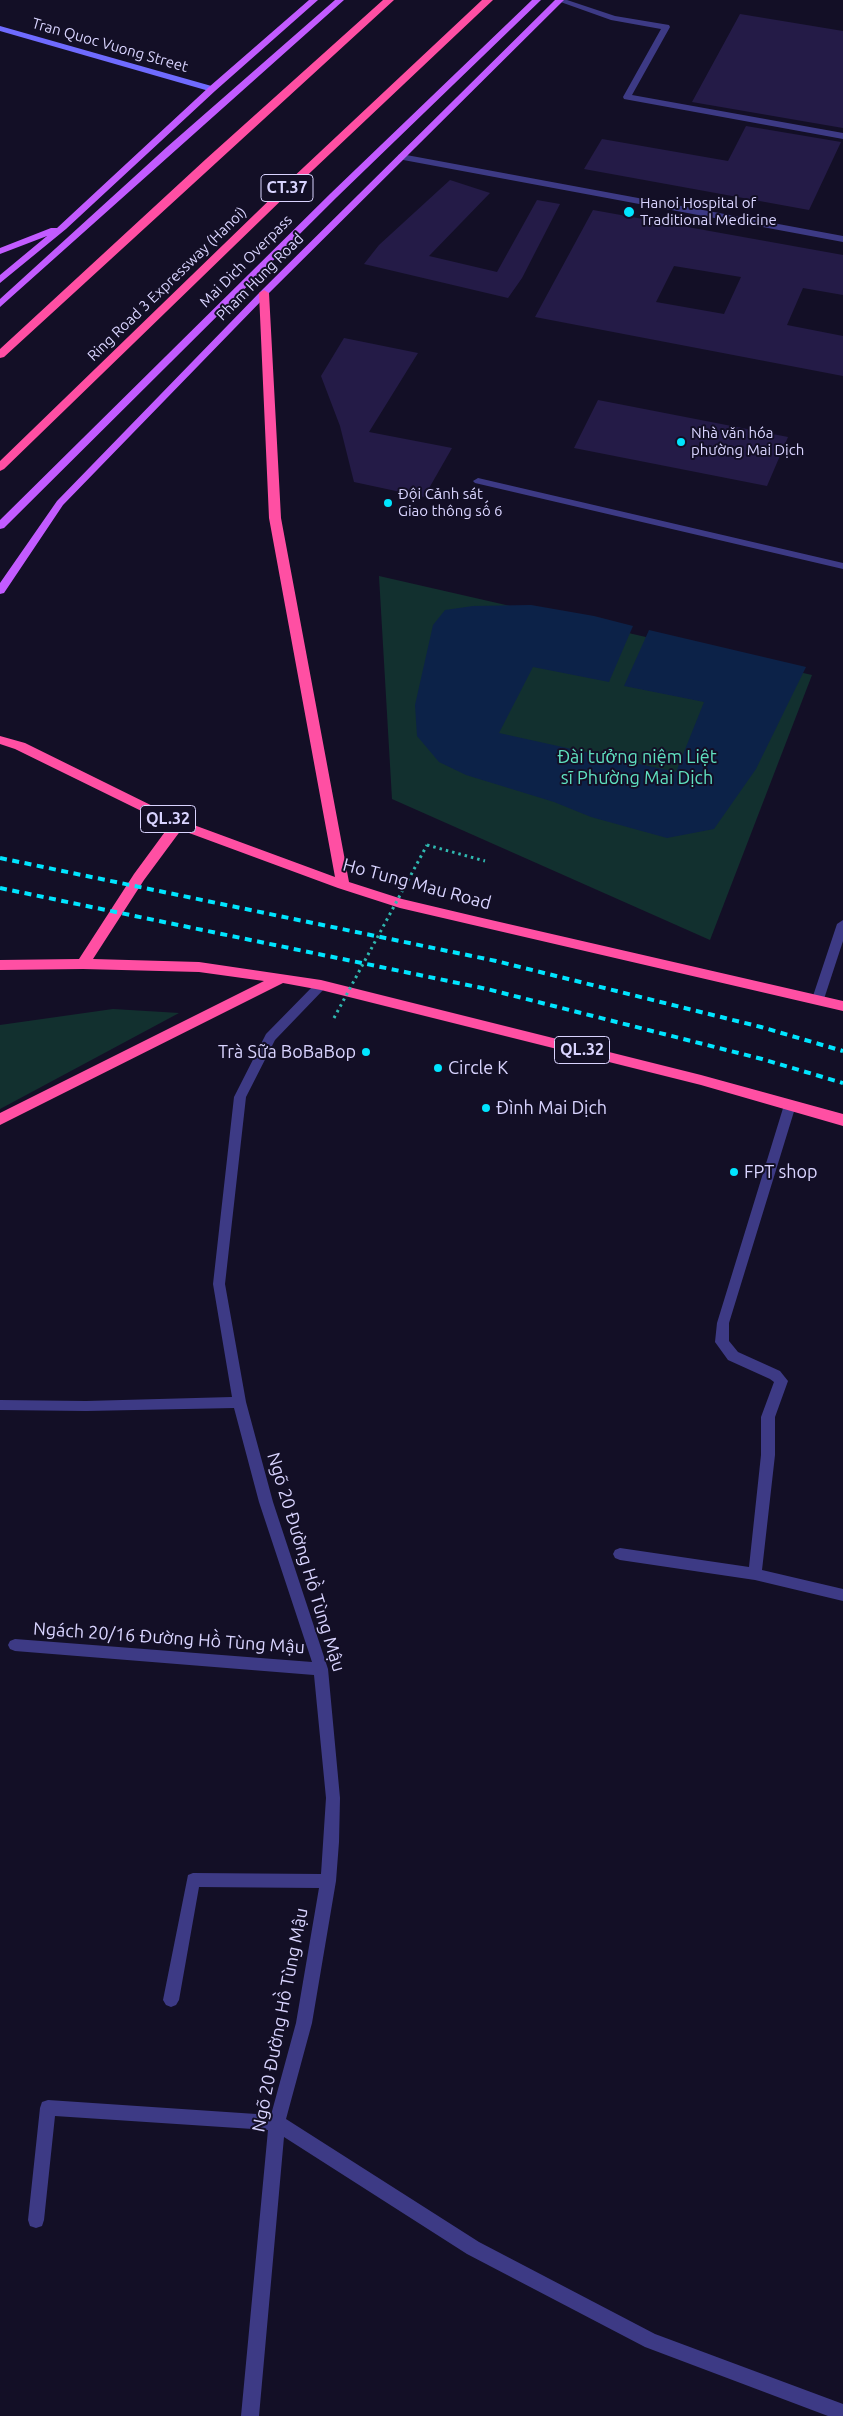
<!DOCTYPE html>
<html>
<head>
<meta charset="utf-8">
<style>
  body { margin:0 }
  canvas { display:block; background:#130f26 }
</style>
</head>
<body>
<canvas width="843" height="2416"></canvas>
<script>
const g = document.querySelector('canvas').getContext('2d');
g.lineJoin = 'round';
function paint(path, color) {
  g.fillStyle = color;
  g.fill(path, 'evenodd');
}
function toPath(rows) {
  const path = new Path2D();
  for (const r of rows) {
    path.moveTo(r[0], r[1]);
    for (let i = 2; i < r.length; i += 2) path.lineTo(r[i], r[i + 1]);
  }
  return path;
}
function strokePath(path, color, width, dash) {
  g.strokeStyle = color;
  g.lineWidth = width;
  g.lineCap = dash ? 'butt' : 'round';
  g.setLineDash(dash || []);
  g.stroke(path);
}
function label(font, color, halo, rows, align = 'center') {
  g.font = font + ' Ubuntu,sans-serif';
  g.lineWidth = 4;
  g.setLineDash([]);
  g.textBaseline = 'middle';
  g.strokeStyle = halo;
  g.fillStyle = color;
  for (const [text, x, y, turn = 0] of rows) {
    g.save();
    g.translate(x, y);
    g.rotate((+turn || 0) * Math.PI / 180);
    g.textAlign = isNaN(turn) ? turn : align;
    if (halo) g.strokeText(text, 0, 0);
    g.fillText(text, 0, 0);
    g.restore();
  }
}
paint(toPath([
  [379,576,812,675,710,940,392,799],
  [113,1009,179,1013,0,1109,0,1025]
]), '#12302f');
paint(toPath([
  [531,605,594,616,633,626,609,682,533,667,499,733,676,772,704,702,624,686,649,630,806,667,756,769,714,829,667,838,591,817,554,802,466,775,439,762,417,736,415,705,433,625,445,610,473,606]
]), '#0c2248');
paint(toPath([
  [740,14,843,31,843,128,692,102],
  [746,126,841,142,809,210,584,169,602,139,728,161],
  [450,180,490,193,429,256,497,272,537,200,560,204,522,278,508,298,364,264,379,245],
  [593,210,843,255,843,295,803,288,787,325,843,336,843,376,535,317],
  [674,266,741,277,724,314,656,302],
  [344,338,418,353,369,432,452,448,424,497,354,482,340,426,321,376],
  [598,400,788,437,767,486,574,448]
]), '#241b47');
strokePath(toPath([
  [427,845,485,861]
]), '#2fb8b0', 3, [2.5, 4]);
paint(toPath([
  [555,0,567,0,615,16,669,25,670,27,632,95,843,133,843,139,624,99,623,97,661,29,611,20,555,0],
  [401,154,843,236,843,242,398,159,398,155,401,154],
  [478,478,843,563,843,569,475,483,473,481,478,478],
  [321,981,327,985,325,988,275,1040,246,1097,225,1284,246,1402,273,1502,328,1669,340,1798,339,1842,336,1881,312,2023,286,2119,479,2242,655,2334,843,2404,843,2416,828,2416,645,2347,467,2254,284,2137,259,2416,241,2416,268,2130,55,2116,44,2220,42,2226,36,2228,30,2226,28,2220,40,2108,42,2102,48,2100,271,2115,296,2023,319,1888,199,1887,179,2000,176,2005,171,2007,166,2005,163,2000,188,1875,193,1873,321,1874,326,1798,314,1675,15,1651,10,1649,8,1645,10,1641,15,1639,312,1662,259,1502,234,1408,86,1411,0,1410,0,1400,86,1401,232,1397,213,1284,234,1097,266,1034,317,982,321,981],
  [790,1100,796,1105,729,1323,729,1341,738,1352,780,1371,788,1381,775,1417,775,1455,762,1570,843,1589,843,1601,755,1580,620,1560,615,1558,613,1554,615,1550,620,1548,749,1567,761,1455,761,1417,774,1382,770,1379,728,1360,715,1342,717,1323,784,1105,790,1100]
]), '#3d3a85');
paint(toPath([
  [843,920,843,941,824,999,822,1002,814,1002,812,999,837,924,843,920]
]), '#3d3a85');
paint(toPath([
  [0,26,215,87,216,89,209,91,0,31,0,26]
]), '#6f6bff');
paint(toPath([
  [309,0,318,0,215,91,66,229,0,283,0,275,47,236,0,254,0,248,51,228,57,228,209,87,309,0],
  [335,0,344,0,0,307,0,299,167,147,335,0],
  [532,0,541,0,337,197,4,528,0,529,0,520,331,193,532,0],
  [555,0,564,0,267,295,63,505,4,593,0,594,0,583,57,501,261,291,555,0]
]), '#c25bff');
paint(toPath([
  [383,0,394,0,4,357,0,358,0,349,206,159,383,0],
  [482,0,493,0,296,186,4,469,0,471,0,461,288,182,482,0],
  [264,290,269,293,281,518,349,882,402,899,478,917,843,1001,843,1011,400,908,338,888,181,830,144,880,93,959,199,962,321,980,701,1075,843,1114,843,1126,701,1085,321,990,283,983,0,1125,0,1113,264,981,199,972,83,969,0,970,0,960,79,959,134,874,170,825,15,749,0,744,0,736,25,743,183,821,335,877,269,518,259,293,264,290]
]), '#ff4fa3');
strokePath(toPath([
  [0,858,496,961,761,1027,843,1051],
  [0,888,487,989,762,1059,843,1083]
]), '#00e5ff', 4, [7, 5.5]);
strokePath(toPath([
  [334,1018,427,845]
]), '#2fb8b0', 3, [2.5, 4]);
for (const [x, y, r, color] of [
  [629,212,6,"#00e5ff"],
  [681,442,5,"#00e5ff"],
  [388,503,5,"#00e5ff"],
  [366,1052,5,"#00e5ff"],
  [438,1068,5,"#00e5ff"],
  [486,1108,5,"#00e5ff"],
  [734,1172,5,"#00e5ff"]
]) {
  const dot = new Path2D();
  dot.arc(x, y, r, 0, 2 * Math.PI);
  g.fillStyle = color;
  g.fill(dot);
  strokePath(dot, '#130f26', 2);
}
label('15px', '#d9d4ff', '#130f26', [
  ["Tran Quoc Vuong Street",110,45,16],
  ["Mai Dich Overpass",246,261,-45],
  ["Pham Hung Road",260,277,-45],
  ["Ring Road 3 Expressway (Hanoi)",167,284,-44]
]);
label('15px', '#d9d4ff', '#130f26', [
  ["Hanoi Hospital of",640,203],
  ["Traditional Medicine",640,220],
  ["Nhà văn hóa",691,433],
  ["phường Mai Dịch",691,450],
  ["Đội Cảnh sát",398,494],
  ["Giao thông số 6",398,511]
], 'left');
for (const [x, y, w] of [
  [287,188,52],
  [168,819,55],
  [582,1050,55]
]) {
  const box = new Path2D();
  box.roundRect(x - w / 2, y - 13.5, w, 27, 4);
  g.fillStyle = '#130f26';
  g.fill(box);
  strokePath(box, '#d9d4ff', 1);
}
label('bold 16px', '#d9d4ff', null, [
  ["CT.37",287,188],
  ["QL.32",168,819],
  ["QL.32",582,1050]
]);
label('18px', '#5fe0c0', '#130f26', [
  ["Đài tưởng niệm Liệt",637,757],
  ["sĩ Phường Mai Dịch",637,778]
]);
label('18px', '#d9d4ff', '#130f26', [
  ["Ho Tung Mau Road",417,884,15],
  ["Ngõ 20 Đường Hồ Tùng Mậu",306,1562,73],
  ["Ngách 20/16 Đường Hồ Tùng Mậu",169,1638,4],
  ["Ngõ 20 Đường Hồ Tùng Mậu",280,2020,-79]
]);
label('18px', '#d9d4ff', '#130f26', [
  ["Trà Sữa BoBaBop",356,1052,"right"],
  ["Circle K",448,1068],
  ["Đình Mai Dịch",496,1108],
  ["FPT shop",744,1172]
], 'left');
</script>
</body>
</html>
